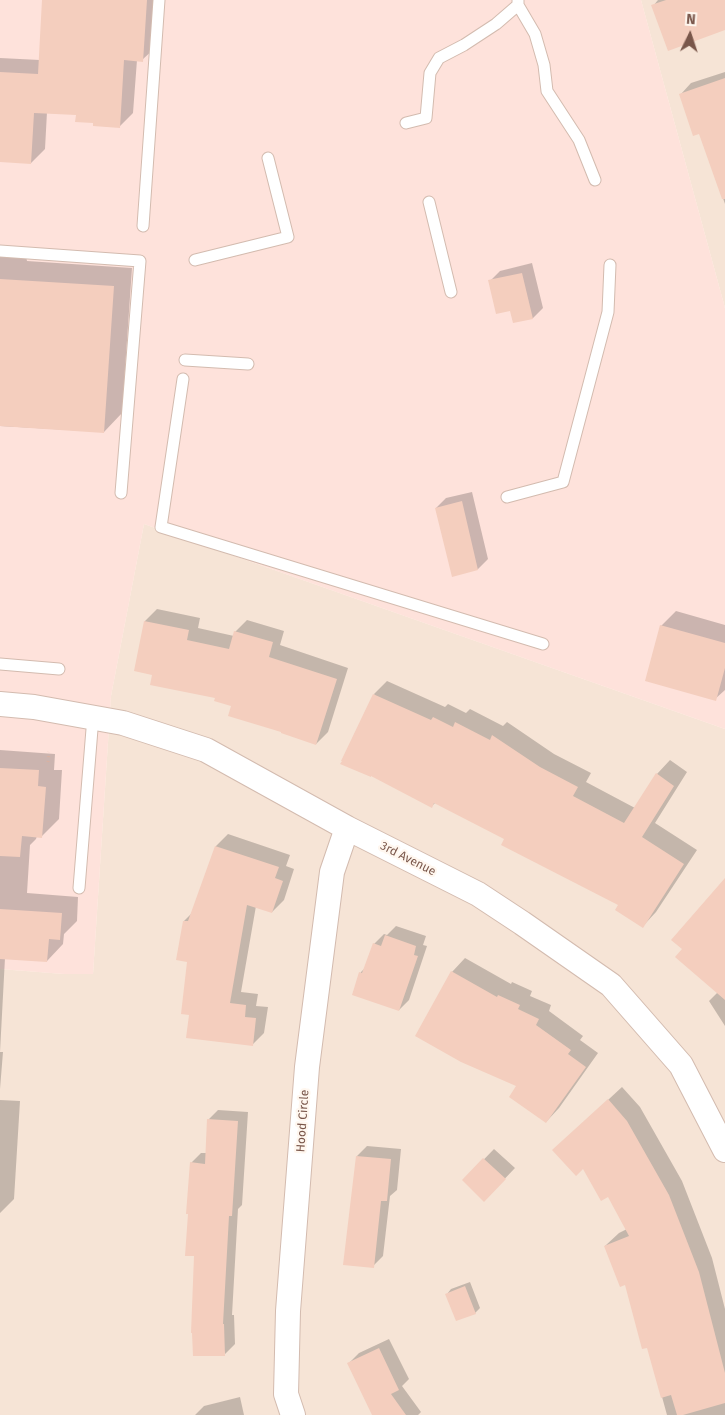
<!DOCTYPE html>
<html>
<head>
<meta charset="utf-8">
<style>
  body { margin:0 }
  #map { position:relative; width:725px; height:1415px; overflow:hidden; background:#fdf3e8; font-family:"Fira Sans",sans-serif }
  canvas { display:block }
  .north { position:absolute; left:665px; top:10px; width:50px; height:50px; -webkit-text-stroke:4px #fff7ef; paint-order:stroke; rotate:4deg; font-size:14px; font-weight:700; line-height:20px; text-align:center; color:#79564a }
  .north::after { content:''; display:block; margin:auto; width:18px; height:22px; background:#79564a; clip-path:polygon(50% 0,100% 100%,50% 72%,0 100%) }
</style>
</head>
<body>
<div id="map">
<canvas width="725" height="1415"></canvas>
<div class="north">N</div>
</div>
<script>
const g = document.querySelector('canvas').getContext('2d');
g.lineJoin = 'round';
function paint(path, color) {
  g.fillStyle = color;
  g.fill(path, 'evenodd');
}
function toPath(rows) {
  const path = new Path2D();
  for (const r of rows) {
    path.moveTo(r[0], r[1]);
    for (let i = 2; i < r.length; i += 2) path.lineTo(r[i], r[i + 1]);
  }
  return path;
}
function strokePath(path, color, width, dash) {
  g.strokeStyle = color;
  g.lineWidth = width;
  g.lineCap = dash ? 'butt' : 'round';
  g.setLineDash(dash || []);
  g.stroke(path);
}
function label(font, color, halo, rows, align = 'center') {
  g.font = font + ' "Fira Sans",sans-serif';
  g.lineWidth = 4.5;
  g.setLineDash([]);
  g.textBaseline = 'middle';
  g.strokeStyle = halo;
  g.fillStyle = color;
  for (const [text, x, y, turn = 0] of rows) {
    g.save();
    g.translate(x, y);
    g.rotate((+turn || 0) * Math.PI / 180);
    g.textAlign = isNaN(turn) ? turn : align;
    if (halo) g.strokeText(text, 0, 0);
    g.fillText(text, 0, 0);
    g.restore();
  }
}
paint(toPath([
  [641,0,725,0,725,308],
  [144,524,725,729,725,1415,0,1415,0,969,64,974,93,974,111,696]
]), '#f6e4d6');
paint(toPath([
  [0,0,641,0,725,308,725,729,144,524,111,696,93,974,64,974,0,969]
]), '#fee2db');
paint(toPath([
  [44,0,159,0,156,47,142,60,137,60,133,113,119,127,94,122,77,114,47,112,45,149,31,163,0,161,0,58,40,60],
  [658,0,725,0,725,29,653,6],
  [725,72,725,204,700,132,681,94,691,83],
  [0,255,26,256,27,261,132,268,122,413,104,432,0,426],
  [532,263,543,308,533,318,514,322,511,310,490,281,500,271],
  [472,492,488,559,478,569,453,575,436,508,446,498],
  [157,609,200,618,198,628,234,636,235,632,247,620,284,631,280,645,348,668,328,732,316,744,217,697,154,674,135,670,145,621],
  [676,611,725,625,725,690,715,699,661,626],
  [387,681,445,707,448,704,466,713,470,709,503,726,507,722,554,754,591,773,586,782,635,808,657,774,670,760,687,772,655,823,697,850,656,912,643,926,620,905,506,839,436,802,432,806,374,694],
  [0,750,55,754,54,770,62,770,59,819,42,836,37,836,36,839,30,845,27,893,78,897,77,921,64,934,63,944,47,961,5,958,0,1052,3,1052,0,1089],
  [228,834,290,855,286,866,294,869,284,900,272,912,256,906,241,992,258,994,256,1006,268,1007,264,1033,252,1045,190,1014,189,961,184,921,192,913,216,846],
  [396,926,426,936,423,945,427,946,409,1000,399,1010,353,994,361,972,366,967,374,944,384,934,387,935],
  [465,958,511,984,512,982,532,991,530,996,551,1005,549,1011,583,1036,580,1040,598,1053,559,1108,546,1122,518,1086,452,972],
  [725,968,725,1026,709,1001,718,992],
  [622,1087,640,1107,682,1181,712,1258,725,1309,725,1415,667,1415,648,1346,626,1283,605,1246,619,1233,627,1229,608,1195,568,1137],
  [0,1100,20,1101,14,1199,0,1213],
  [218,1110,248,1112,242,1205,238,1209,232,1315,234,1315,235,1344,225,1354,196,1255,191,1163,201,1153,206,1153,208,1120],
  [367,1146,401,1149,397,1190,390,1196,383,1256,373,1266,357,1156],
  [494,1149,515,1168,494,1190,464,1180],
  [470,1282,480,1308,475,1313,447,1294,451,1289],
  [389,1339,409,1379,402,1386,421,1412,418,1415,373,1415,349,1363,359,1353],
  [240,1397,244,1415,195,1415,204,1406]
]), '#0003');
paint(toPath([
  [42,0,147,0,143,62,124,60,120,128,93,126,93,123,75,122,76,115,34,113,31,164,0,162,0,72,38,74],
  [666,0,725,0,725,30,668,51,651,5],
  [725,78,725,199,722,199,699,134,693,136,679,94],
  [522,273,533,319,513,323,510,311,496,314,488,280],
  [0,279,114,286,104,433,0,426],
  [462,501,478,570,452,577,435,508],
  [144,621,189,630,187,640,229,649,234,631,273,642,269,657,337,679,316,745,281,733,281,732,228,716,231,706,214,701,215,698,150,685,152,675,134,671],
  [660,625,725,643,725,668,716,701,645,681],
  [373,694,431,720,433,717,453,727,455,722,490,740,492,735,540,767,578,787,573,796,624,823,656,773,674,786,642,837,684,864,643,928,615,910,618,905,501,845,504,839,434,803,432,808,371,776,371,777,340,764,342,761,341,761],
  [0,768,39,770,38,786,46,787,42,838,22,836,20,857,0,856],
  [215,846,279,867,275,878,283,881,272,913,247,905,230,1003,246,1005,245,1017,256,1018,253,1046,186,1038,189,1015,181,1014,187,962,176,960,183,921,188,921],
  [725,878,725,1000,675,957,682,949,671,940],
  [0,909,62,913,60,940,49,939,47,962,0,959],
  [385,935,416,946,414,955,418,956,399,1011,352,995,359,972,362,973,373,943,381,946],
  [451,971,497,997,498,995,520,1005,518,1009,539,1019,536,1025,571,1050,568,1054,586,1067,546,1123,509,1097,516,1086,461,1062,415,1036],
  [608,1099,627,1121,669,1195,699,1272,725,1373,725,1403,683,1415,677,1415,671,1395,661,1398,647,1348,642,1349,625,1285,620,1287,604,1246,629,1236,608,1197,601,1201,583,1169,576,1176,552,1150],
  [207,1119,238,1121,232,1216,229,1216,223,1324,224,1324,225,1356,193,1356,192,1333,191,1333,194,1256,185,1256,188,1214,186,1214,190,1162,205,1164],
  [356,1156,391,1159,387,1201,381,1201,374,1268,343,1265],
  [483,1158,506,1179,484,1202,462,1180],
  [465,1286,476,1314,456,1321,445,1294],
  [379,1348,399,1390,391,1394,406,1415,372,1415,347,1363]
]), '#f4cebe');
const lane = toPath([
  [518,0,518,5,535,34,544,65,547,91,579,140,595,180],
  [406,123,426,118,430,73,439,58,464,45,496,24,518,5],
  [429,202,451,292],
  [143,226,159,0],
  [0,251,140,261,121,493],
  [195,260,288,237,268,158],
  [185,360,248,364],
  [183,379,161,527,543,644],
  [507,497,563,482,608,312,610,265],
  [0,664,59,669],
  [79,888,93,717]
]);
const street = toPath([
  [0,704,34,707,123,723,206,750,347,828,478,894,522,923,611,985,681,1065,725,1150],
  [293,1415,286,1394,288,1311,307,1067,332,872,347,828]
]);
strokePath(lane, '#d3bbaf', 13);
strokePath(street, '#d3bbaf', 26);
strokePath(toPath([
  [48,762,49,752]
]), '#dab1a0', 3, [1, 4]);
strokePath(lane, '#fff', 11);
strokePath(street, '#fff', 24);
label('12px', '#79564a', '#fff7ef', [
  ["3rd Avenue",408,859,27],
  ["Hood Circle",303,1121,-86]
]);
</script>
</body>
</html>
